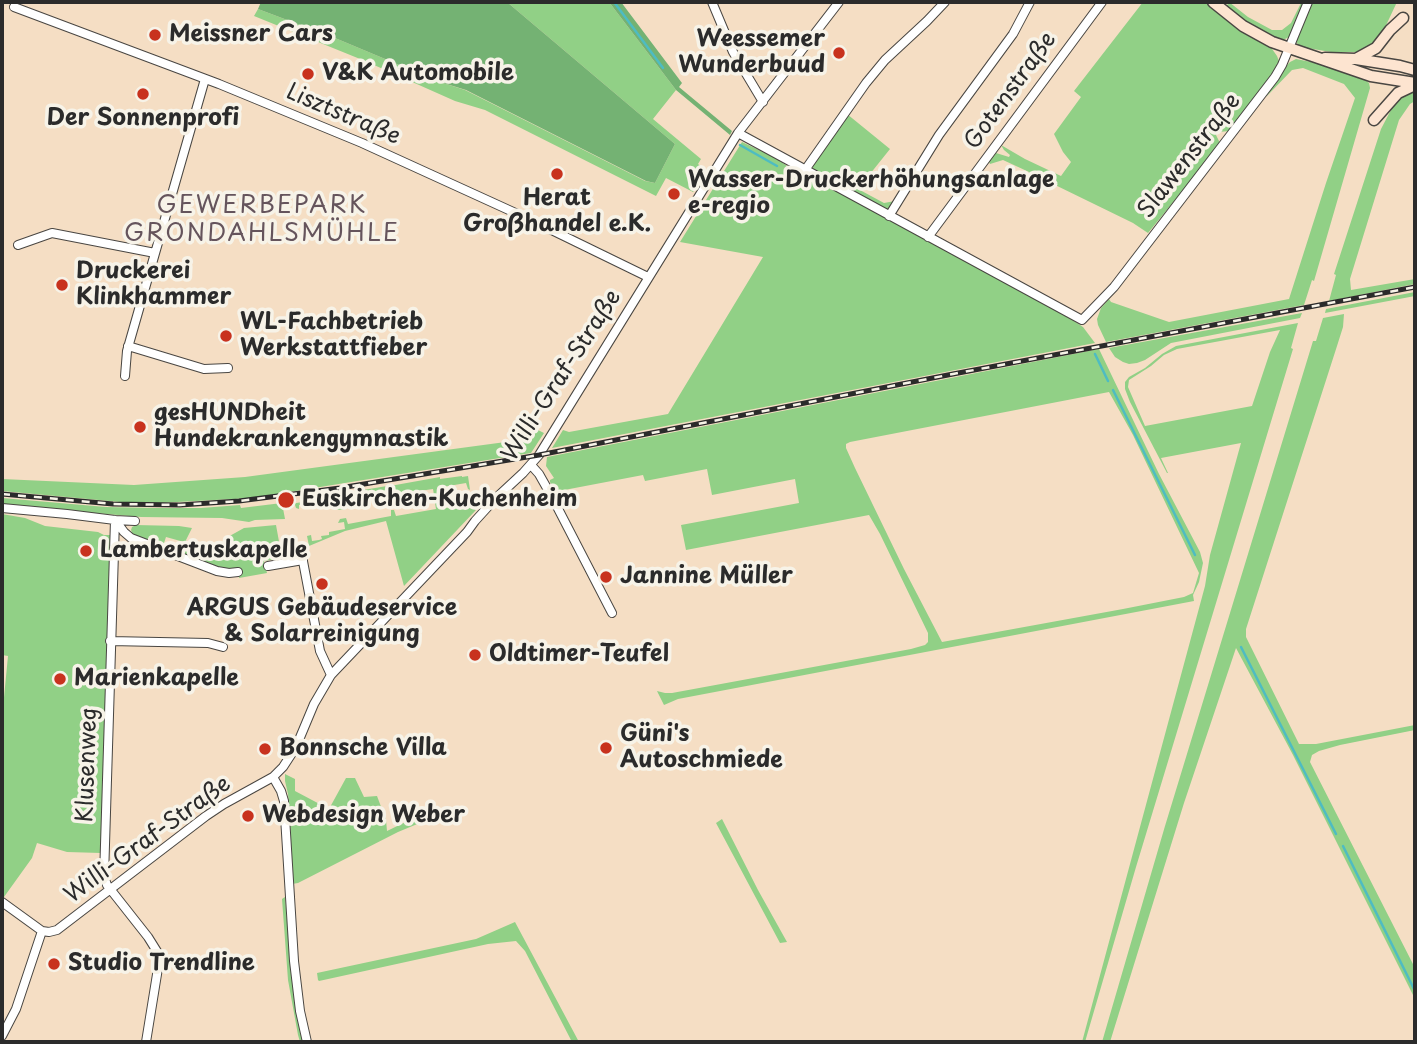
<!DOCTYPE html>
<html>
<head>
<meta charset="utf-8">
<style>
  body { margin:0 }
  #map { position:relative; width:1417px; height:1044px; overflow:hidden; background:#f5dec4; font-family:"Playpen Sans",sans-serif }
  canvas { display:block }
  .frame { position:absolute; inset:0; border:4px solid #2b2b2b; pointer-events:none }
</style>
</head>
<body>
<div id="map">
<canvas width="1417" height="1044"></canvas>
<div class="frame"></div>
</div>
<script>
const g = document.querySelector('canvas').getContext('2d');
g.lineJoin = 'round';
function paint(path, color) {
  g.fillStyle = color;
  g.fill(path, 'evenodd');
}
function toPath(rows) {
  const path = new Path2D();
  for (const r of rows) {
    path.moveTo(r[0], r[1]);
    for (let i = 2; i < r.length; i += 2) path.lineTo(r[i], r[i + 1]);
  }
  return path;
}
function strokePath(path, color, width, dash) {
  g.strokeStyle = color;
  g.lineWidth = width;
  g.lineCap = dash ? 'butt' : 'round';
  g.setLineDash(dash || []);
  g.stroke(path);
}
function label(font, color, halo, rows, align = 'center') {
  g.font = font + ' "Playpen Sans",sans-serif';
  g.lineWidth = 7;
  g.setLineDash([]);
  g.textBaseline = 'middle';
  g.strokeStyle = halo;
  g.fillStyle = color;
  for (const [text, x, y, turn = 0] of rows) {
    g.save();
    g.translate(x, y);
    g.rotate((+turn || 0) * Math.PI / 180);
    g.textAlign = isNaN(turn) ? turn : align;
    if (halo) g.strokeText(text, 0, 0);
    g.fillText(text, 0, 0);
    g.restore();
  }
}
paint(toPath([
  [507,2,609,2,676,90,653,119,701,159,698,164,706,171,693,192,666,178,656,196,485,110,455,101,365,61,254,16,258,9,335,38,440,82,465,90,645,181,655,183,675,144],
  [1143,2,1207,2,1215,10,1270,46,1277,56,1279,61,1275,73,1230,131,1218,132,1216,135,1219,141,1219,146,1148,233,1133,223,1049,182,1028,175,1029,172,1003,160,990,164,989,162,996,153,1009,157,1010,155,1004,150,1001,145,1025,159,1061,176,1071,162,1063,152,1054,134,1081,97,1074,91],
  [1229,2,1248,17,1272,30,1282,30,1291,23,1301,3,1305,2,1294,31,1289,37,1283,40,1276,38,1252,26,1235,15,1226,7],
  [1310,2,1397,2,1381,36,1374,45,1358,52,1331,52,1301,47,1296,42,1296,38],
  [1296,59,1321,64,1363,78,1369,83,1370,88,1314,281,1312,280,1304,305,1106,342,1098,325,1097,319,1101,308,1109,299,1111,302,1169,322,1289,299,1326,183,1355,98,1344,84,1303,68,1292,70,1266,97,1284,68,1290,62],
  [1415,89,1415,101,1410,104,1399,120,1350,279,1351,290,1415,279,1415,284,1329,301,1336,275,1334,274,1381,129,1393,106,1400,97],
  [847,114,890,149,858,189,884,203,895,201,888,210,884,210,813,170,812,166],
  [742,142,776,158,801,176,803,173,1058,310,1083,327,1095,343,552,448,563,430,569,432,668,414,763,257,680,242],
  [1415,292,1415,296,1325,313,1326,309],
  [1302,313,1300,318,1171,343,1145,360,1137,363,1129,364,1123,362,1115,357,1109,348],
  [1344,314,1343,327,1337,346,1246,629,1246,637,1299,744,1316,744,1415,725,1415,730,1340,745,1319,751,1312,755,1310,762,1415,968,1415,999,1293,755,1236,648,1184,803,1110,1042,1102,1042,1165,826,1313,341,1316,341,1323,318],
  [1298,323,1291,348,1293,349,1136,867,1085,1042,1082,1042,1205,586,1210,555,1241,443,1161,458,1168,473,1167,473,1130,402,1125,389,1125,382,1129,377,1145,368,1162,354,1176,346],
  [1280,330,1270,352,1252,406,1145,426,1128,387,1129,380,1151,366,1164,355,1177,349],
  [1099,349,1159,474,1200,552,1203,563,1199,582,1193,595,1194,601,678,699,664,705,657,691,665,693,672,693,911,649,925,645,928,642,928,633,880,534,869,515,686,550,681,525,799,503,795,479,712,495,707,469,645,481,643,475,559,491,554,490,550,482,550,480,554,478,546,466,547,457],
  [1109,392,1133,435,1199,573,1193,593,1184,597,1123,609,942,642,904,569,855,468,846,448,846,444,850,442],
  [538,430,544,433,531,453,252,498,159,503,120,502,2,491,2,479,134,485,245,477,513,441],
  [462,476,462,477,468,476,470,490,468,489,466,483,437,488,437,494,434,495,433,489,392,495,390,486,440,477,440,479],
  [387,486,389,496,344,503,345,509,338,510,336,508,335,506,341,505,340,499,330,500,330,497,314,500,314,503,299,505,299,509,296,508,295,505,290,505,290,504,309,501,309,499],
  [471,497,472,507,476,510,404,586,386,521,345,531,309,546,307,536,311,535,312,541,319,540,322,539,321,536,329,535,329,532,345,529,344,522,338,523,340,519,346,518,348,524,391,516,391,510,394,510,396,516,436,509,435,503,439,502,440,509,457,506,470,504,469,498],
  [2,498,106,507,155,508,201,508,240,505,241,508,282,503,285,519,255,520,249,522,222,518,141,517,2,505],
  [2,514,25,518,45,526,98,532,104,535,110,535,101,853,67,852,37,843,32,858,4,897,2,895,2,718,8,656,2,655],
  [136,525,179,526,192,528,186,540,188,546,196,551,203,551,212,546,223,547,226,538,244,528,276,525,282,558,264,561,267,573,239,578,239,569,231,570,218,567,182,553,184,542,166,537,163,546,133,535,131,530,132,527],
  [285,774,295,779,295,791,329,809,346,778,355,778,364,797,377,796,386,820,387,831,424,813,427,820,398,832,298,883,292,884,290,817,288,794,285,781],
  [722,819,758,890,787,942,780,943,716,823],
  [285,897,293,989,303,1042,300,1042,298,1035,288,980,282,899],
  [515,922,579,1042,572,1042,525,951,516,941,488,944,319,981,318,980,317,973,476,939]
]), '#91d086');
paint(toPath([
  [261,2,507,2,675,144,655,183,646,181,466,90,440,82,335,38,258,9],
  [609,2,621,2,682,83,679,87,732,131,730,135,676,90]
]), '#74b273');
strokePath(toPath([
  [614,2,663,68],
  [740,145,777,166],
  [1095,354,1108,381],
  [1113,390,1195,555],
  [1241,647,1336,834],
  [1343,846,1415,991]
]), '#4ebcc2', 2.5);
const street = toPath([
  [712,2,733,52,763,102],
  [14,7,219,84,362,143,533,221,648,277],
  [738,133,1082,320,1114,287,1275,77,1282,65,1308,2],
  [805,170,866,83,885,60,927,21,945,2],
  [889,216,939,135,1013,34,1030,2],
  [928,237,1102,2],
  [18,245,52,233,155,253],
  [128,346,204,369,228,368],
  [125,376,127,351,205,79],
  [531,465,539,474,552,497,612,613],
  [2,508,67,514,115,520,135,521],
  [115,520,104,877,107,885,148,937,158,953,159,962,146,1042],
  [115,520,124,532,131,538,217,571,229,573,238,572],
  [302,556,320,651,331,675],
  [268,566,303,560],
  [110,641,208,643,223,647],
  [273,777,281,791,284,801,294,961,300,1011,307,1042],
  [2,902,42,931,49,932,57,930,206,816,224,804,273,777,283,767,296,747,314,704,331,675,467,532,475,521,495,499,523,473,539,455,738,133,839,2],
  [2,1036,16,1009,42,931]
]);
const secondary = toPath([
  [1213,2,1243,26,1272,42,1371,76,1415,83],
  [1325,58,1356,59,1400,66,1415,70],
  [1356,59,1376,48,1390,30,1403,18],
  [1374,120,1398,93,1415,85]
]);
strokePath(street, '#494642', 10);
strokePath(secondary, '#494642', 13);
strokePath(street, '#fff', 8);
strokePath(secondary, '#fde4d0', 10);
const rail = toPath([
  [2,494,113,504,180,505,239,501,340,488,539,455,953,374,1415,287]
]);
strokePath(rail, '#2b2b2b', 5);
strokePath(rail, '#f7f3e8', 2.5, [8]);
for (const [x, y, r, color] of [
  [155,35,7,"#c8321e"],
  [839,53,7,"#c8321e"],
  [308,74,7,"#c8321e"],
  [143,94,7,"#c8321e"],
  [557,174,7,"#c8321e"],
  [674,194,7,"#c8321e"],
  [62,285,7,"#c8321e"],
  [226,336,7,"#c8321e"],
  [140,427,7,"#c8321e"],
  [286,500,9,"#c8321e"],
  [86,551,7,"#c8321e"],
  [606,577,7,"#c8321e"],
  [322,584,7,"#c8321e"],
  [475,655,7,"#c8321e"],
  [60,679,7,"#c8321e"],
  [606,748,7,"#c8321e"],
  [265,749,7,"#c8321e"],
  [248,816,7,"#c8321e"],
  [54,964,7,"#c8321e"]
]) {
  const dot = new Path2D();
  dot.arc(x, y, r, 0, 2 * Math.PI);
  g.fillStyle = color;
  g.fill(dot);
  strokePath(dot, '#f7f3e8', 2.5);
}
label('bold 23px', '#2b2b2b', '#f7f3e8', [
  ["Meissner Cars",169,35],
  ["Weessemer",825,40,"right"],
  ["Wunderbuud",825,66,"right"],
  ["V&K Automobile",322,74],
  ["Der Sonnenprofi",143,119,"center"],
  ["Wasser-Druckerhöhungsanlage",688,181],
  ["e-regio",688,207],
  ["Herat",557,199,"center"],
  ["Großhandel e.K.",557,225,"center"],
  ["Druckerei",76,272],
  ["Klinkhammer",76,298],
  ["WL-Fachbetrieb",240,323],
  ["Werkstattfieber",240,349],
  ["gesHUNDheit",154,414],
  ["Hundekrankengymnastik",154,440],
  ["Euskirchen-Kuchenheim",302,500],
  ["Lambertuskapelle",100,551],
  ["Jannine Müller",620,577],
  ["ARGUS Gebäudeservice",322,609,"center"],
  ["& Solarreinigung",322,635,"center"],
  ["Oldtimer-Teufel",489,655],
  ["Marienkapelle",74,679],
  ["Güni's",620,735],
  ["Autoschmiede",620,761],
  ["Bonnsche Villa",279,749],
  ["Webdesign Weber",262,816],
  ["Studio Trendline",68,964]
], 'left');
label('23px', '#2b2b2b', '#f7f3e8', [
  ["Gotenstraße",1011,91,-54],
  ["Lisztstraße",343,115,23],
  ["Slawenstraße",1190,156,-52],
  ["Willi-Graf-Straße",562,376,-57],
  ["Klusenweg",88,765,-88],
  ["Willi-Graf-Straße",148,840,-36]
]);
g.letterSpacing = '2px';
label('24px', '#65545c', '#f7f3e8', [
  ["GEWERBEPARK",262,206],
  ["GRONDAHLSMÜHLE",262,234]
]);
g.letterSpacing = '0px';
</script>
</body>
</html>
